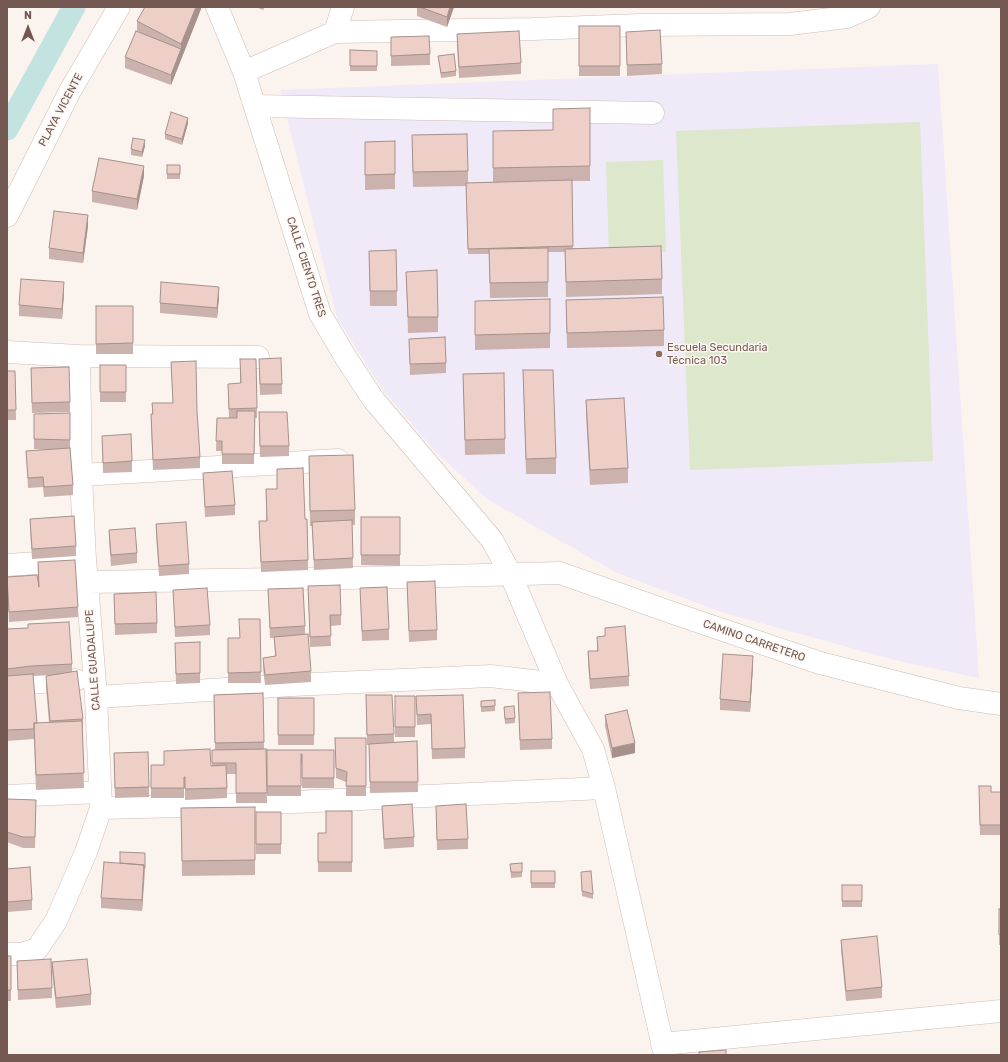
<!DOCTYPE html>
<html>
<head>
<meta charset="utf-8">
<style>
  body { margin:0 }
  #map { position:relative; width:1008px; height:1062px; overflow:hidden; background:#fbf3ed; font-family:Rubik,sans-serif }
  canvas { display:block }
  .frame { position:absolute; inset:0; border:8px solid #745852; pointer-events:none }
  .north { position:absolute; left:8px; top:8px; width:40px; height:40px; -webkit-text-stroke:3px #fdf7f3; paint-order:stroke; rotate:0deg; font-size:11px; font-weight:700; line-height:16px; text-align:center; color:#745852 }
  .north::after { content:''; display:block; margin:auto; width:14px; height:18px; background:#745852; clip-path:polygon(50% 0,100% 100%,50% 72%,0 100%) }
</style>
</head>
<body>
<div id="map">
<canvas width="1008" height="1062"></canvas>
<div class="frame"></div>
<div class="north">N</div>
</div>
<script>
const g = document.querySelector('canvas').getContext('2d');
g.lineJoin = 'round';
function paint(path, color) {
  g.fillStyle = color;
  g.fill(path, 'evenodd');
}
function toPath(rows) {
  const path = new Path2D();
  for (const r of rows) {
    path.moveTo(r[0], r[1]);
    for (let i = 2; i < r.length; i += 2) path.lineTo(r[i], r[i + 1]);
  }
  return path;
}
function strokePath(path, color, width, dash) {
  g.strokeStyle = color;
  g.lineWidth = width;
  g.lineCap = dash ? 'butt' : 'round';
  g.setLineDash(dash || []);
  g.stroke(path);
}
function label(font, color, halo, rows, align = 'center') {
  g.font = font + ' Rubik,sans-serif';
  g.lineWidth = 3;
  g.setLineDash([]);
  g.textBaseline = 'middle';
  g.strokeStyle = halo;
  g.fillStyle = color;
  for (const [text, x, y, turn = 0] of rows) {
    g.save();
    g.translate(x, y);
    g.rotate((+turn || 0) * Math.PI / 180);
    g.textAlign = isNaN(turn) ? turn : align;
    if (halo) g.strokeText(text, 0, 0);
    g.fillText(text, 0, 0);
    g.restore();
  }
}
paint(toPath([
  [938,64,979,678,898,661,721,612,617,573,487,499,435,451,382,389,337,318,280,90]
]), '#f0e9f8');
paint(toPath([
  [920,122,933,461,690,470,676,131],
  [663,160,666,252,609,254,606,162]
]), '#dce7cc');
strokePath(toPath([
  [7,129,74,7]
]), '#c3e3e1', 23);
const minor = toPath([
  [217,7,244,72,320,314,346,358,373,399,492,540,510,573,557,684,593,749,604,788,665,1055],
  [335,32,533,29,639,25,790,24,847,17,869,7],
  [244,72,335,32,343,7],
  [255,106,653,113],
  [7,216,70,91,119,7],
  [7,352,79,356,258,357],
  [81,475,338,460],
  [7,565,68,561],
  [87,582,408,577,560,573,673,613,820,663,959,698,1001,704],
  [7,684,76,680],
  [96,697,292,685,491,676,557,684],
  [7,796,99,792],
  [101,808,227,805,604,788],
  [7,954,21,954,37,949,56,921,86,852,101,808,96,697,87,582,85,560,81,475,79,356],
  [662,1044,1001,1011]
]);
strokePath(minor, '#cebcb6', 23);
strokePath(minor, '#fff', 22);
paint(toPath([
  [201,7,201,9,171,85,125,68,125,57,137,32,137,21],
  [256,7,265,7,263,10],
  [417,7,454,7,447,27,417,16],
  [579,26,620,26,620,76,579,76],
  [626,32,662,64,662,74,627,76],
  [457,34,521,63,521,74,459,78,457,45],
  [391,37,430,54,430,65,391,66],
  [350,50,377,51,377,71,350,71],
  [438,56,456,71,456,76,441,78],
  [590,108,590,181,572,181,573,248,662,279,662,294,566,297,565,252,548,252,548,297,490,298,489,254,468,254,466,186,413,187,412,150,468,171,468,183,493,182,493,146,553,130],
  [188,123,182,145,165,139,165,134],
  [365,142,395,174,395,189,365,190],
  [145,146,142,157,131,155,131,149],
  [167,165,180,165,180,179,167,179],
  [144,176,137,210,92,202,92,191],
  [88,226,83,263,49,259,49,248],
  [396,250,397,306,370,306,369,251],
  [406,272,438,317,438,332,408,333],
  [64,293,62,319,19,316,19,305],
  [219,297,217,318,160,313,160,303],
  [566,300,664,330,664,346,567,348],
  [475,301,550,333,550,348,475,350],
  [96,306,133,306,133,354,96,354],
  [409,339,446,363,446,373,410,375],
  [240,359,257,408,257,418,255,418,254,464,222,464,222,451,216,451,217,418,229,418,228,394,240,383],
  [171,362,197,411,200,457,200,468,153,470,151,425,151,414,152,414,152,403,173,403],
  [100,365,126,365,126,402,100,402],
  [31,368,70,402,70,412,32,413],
  [259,369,282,384,282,394,260,395],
  [523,370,556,458,556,474,526,474],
  [7,371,15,371,16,420,7,420],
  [463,374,505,439,505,454,465,455],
  [586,400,628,468,628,483,590,485,586,415],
  [259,412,289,446,289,456,260,457],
  [70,413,70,448,73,485,73,495,44,497,43,487,28,488,26,451,52,450,34,449,34,414],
  [102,436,132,461,132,472,103,473],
  [309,456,355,510,355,525,352,525,353,568,314,570,312,526,310,526],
  [277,469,305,519,308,560,308,570,261,572,259,521,266,521,266,489,277,489],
  [203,473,235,505,235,515,205,517],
  [361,517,400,517,400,566,361,565],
  [30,519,76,546,76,556,32,559,30,529],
  [156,524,189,564,189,574,159,576,156,534],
  [109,530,137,553,137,563,111,566,109,541],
  [38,562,78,607,78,617,9,622,7,577,38,581],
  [407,582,437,630,437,640,409,642],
  [308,586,341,615,341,625,330,626,331,646,310,647],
  [360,588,389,629,389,640,362,641],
  [268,589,305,626,305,635,311,671,311,682,265,685,263,668,263,658,275,657,274,638,270,638],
  [173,590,210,625,210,635,175,637],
  [114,594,157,623,157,633,115,635],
  [260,619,261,683,228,683,228,638,239,638],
  [28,628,72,664,72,672,83,719,83,729,82,729,84,788,36,790,34,739,7,741,7,629],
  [54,675,46,676,46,687,49,723,37,723,33,676],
  [605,628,629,676,629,686,590,689,588,662,588,651,597,651,597,637,605,636],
  [200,642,200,683,176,684,175,643],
  [753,666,750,712,720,710,720,699],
  [263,693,264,749,266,749,267,803,236,803,236,774,227,774,227,798,185,800,185,788,184,788,184,798,151,798,151,765,212,766,212,750,215,750,214,695],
  [518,693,552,739,552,749,520,750],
  [395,696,415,696,415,737,395,737],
  [416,696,465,748,465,758,432,759,431,724,417,725],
  [278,698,314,698,314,745,278,745],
  [495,700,495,711,481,712,481,701],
  [366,705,394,734,394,742,417,741,418,792,370,793,369,745,367,745],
  [504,707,515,718,515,723,505,724],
  [605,715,635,753,612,758,605,726],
  [335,738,366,738,366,796,346,796,346,782,336,778],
  [267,750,334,750,334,788,302,788,302,765,301,765,301,796,267,796],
  [114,753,149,787,149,797,115,798],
  [1001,792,1001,835,980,835,979,797],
  [7,799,36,800,35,848,23,848,7,842],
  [382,806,414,837,414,847,384,849,382,816],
  [436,806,468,839,468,849,437,850],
  [255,807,255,875,182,876,181,808],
  [352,811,352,872,318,872,318,833,326,833],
  [256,812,281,812,281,854,256,854],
  [145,853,145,873,142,911,101,908,101,898,120,863],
  [522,863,522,877,511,878,510,864],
  [7,869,32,900,32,910,7,912],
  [531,871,555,871,555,888,531,888],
  [581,872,593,894,593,899,582,896],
  [842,885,862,885,862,907,842,907],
  [999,909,1001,909,1001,945,999,945],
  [841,940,882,987,882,998,846,1001,841,950],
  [7,956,11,956,11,1001,7,1001],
  [17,961,52,988,52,998,18,1000],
  [52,962,91,994,91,1005,56,1008,52,972]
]), '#ccb2ac');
paint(toPath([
  [196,7,201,7,201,9,171,85,171,75,181,49,181,44],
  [450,7,454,7,447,27,447,17],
  [188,118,188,123,182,145,182,139],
  [145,140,145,146,142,157,142,152],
  [144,166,144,176,137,210,137,199],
  [88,215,88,226,83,263,83,253],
  [64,282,64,293,62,319,62,309],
  [219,287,219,297,217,318,217,308],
  [753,656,753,666,750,712,750,702],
  [635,743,635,753,612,758,612,748],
  [144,865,144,875,142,911,142,900]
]), '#a6918c');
const building = toPath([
  [145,7,196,7,181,44,137,21,145,7],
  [420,7,450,7,447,17,420,7],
  [579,26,620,26,620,66,579,66,579,26],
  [660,30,662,64,627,65,626,32,660,30],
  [136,31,181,49,171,75,125,57,136,31],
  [519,31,521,63,459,67,457,34,519,31],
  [429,36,430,54,391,56,391,37,429,36],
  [350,50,377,51,377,66,350,66,350,50],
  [454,54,456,71,441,73,438,56,454,54],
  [590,108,590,166,493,168,493,131,553,130,553,109,590,108],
  [171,112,188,118,182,139,165,134,171,112],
  [467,134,468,171,413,172,412,135,467,134],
  [133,138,145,140,142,152,131,149,133,138],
  [395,141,395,174,365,175,365,142,395,141],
  [99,158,144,166,137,199,92,191,99,158],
  [167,165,180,165,180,174,167,174,167,165],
  [572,180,573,246,468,249,466,183,572,180],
  [54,211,88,215,83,253,49,248,54,211],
  [661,246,662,279,566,282,565,249,661,246],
  [548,248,548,282,490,283,489,249,548,248],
  [396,250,397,291,370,291,369,251,396,250],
  [437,270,438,317,408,317,406,272,437,270],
  [21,279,64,282,62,309,19,305,21,279],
  [161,282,219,287,217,308,160,303,161,282],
  [663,297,664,330,567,333,566,300,663,297],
  [550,299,550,333,475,335,475,301,550,299],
  [96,306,133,306,133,343,96,344,96,306],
  [445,337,446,363,410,364,409,339,445,337],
  [281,358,282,384,260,384,259,359,281,358],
  [240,359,256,359,257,408,229,409,228,384,241,383,240,359],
  [196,361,197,411,200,457,153,460,151,414,153,414,152,403,173,403,171,362,196,361],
  [100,365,126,365,126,392,100,392,100,365],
  [69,367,70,402,32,403,31,368,69,367],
  [523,370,553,370,556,458,526,459,523,370],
  [7,371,15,371,16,410,7,410,7,371],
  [504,373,505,439,465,440,463,374,504,373],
  [624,398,628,468,590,470,586,400,624,398],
  [237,411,255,411,254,454,222,454,222,441,216,441,217,418,237,418,237,411],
  [259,412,287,412,289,446,260,446,259,412],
  [70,413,70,440,34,439,34,414,70,413],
  [131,434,132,461,103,463,102,436,131,434],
  [70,448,73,485,44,487,43,477,28,478,26,451,70,448],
  [353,455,355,510,310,511,309,456,353,455],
  [303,468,305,519,307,519,308,560,261,562,259,521,267,521,266,489,277,489,277,469,303,468],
  [232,471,235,505,205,507,203,473,232,471],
  [74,516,76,546,32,549,30,519,74,516],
  [361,517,400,517,400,555,361,555,361,517],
  [352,520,353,558,314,560,312,522,352,520],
  [186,522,189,564,159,566,156,524,186,522],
  [135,528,137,553,111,555,109,530,135,528],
  [75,560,78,607,9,612,7,577,37,575,39,587,38,562,75,560],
  [435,581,437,630,409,631,407,582,435,581],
  [340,585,341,615,330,615,331,636,310,637,308,586,340,585],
  [387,587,389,629,362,631,360,588,387,587],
  [207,588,210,625,175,627,173,590,207,588],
  [303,588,305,626,270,628,268,589,303,588],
  [156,592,157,623,115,624,114,594,156,592],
  [239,619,260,619,261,672,228,673,228,638,240,638,239,619],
  [69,622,72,664,31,666,7,669,7,629,28,628,28,624,69,622],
  [625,626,629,676,590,679,588,651,598,651,597,637,605,636,605,628,625,626],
  [308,634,311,671,265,675,263,658,276,656,274,637,308,634],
  [200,642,200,673,176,674,175,643,200,642],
  [723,654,753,656,750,702,720,699,723,654],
  [77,671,83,719,50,721,46,676,77,671],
  [33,674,37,723,34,723,34,729,7,730,7,676,33,674],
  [550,692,552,739,520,740,518,693,550,692],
  [263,693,264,742,215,743,214,695,263,693],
  [366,695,392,695,394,734,367,735,366,695],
  [463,695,465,748,432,749,431,714,417,715,416,696,463,695],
  [395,696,415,696,415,727,395,727,395,696],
  [278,698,314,698,314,735,278,735,278,698],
  [495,700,495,706,481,707,481,701,495,700],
  [514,706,515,718,505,719,504,707,514,706],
  [627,710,635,743,612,748,605,715,627,710],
  [82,721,84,773,36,775,34,723,82,721],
  [335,738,366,738,366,786,346,786,347,772,336,768,335,738],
  [417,741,418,782,370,782,369,744,417,741],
  [210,749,211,766,226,765,227,788,185,789,185,777,184,777,184,788,151,788,151,765,164,765,164,751,210,749],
  [266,749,267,793,236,793,236,763,212,763,212,750,266,749],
  [267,750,334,750,334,778,302,778,302,754,301,754,301,786,267,786,267,750],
  [148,752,149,787,115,788,114,753,148,752],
  [979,786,991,786,991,792,1001,792,1001,825,980,825,979,786],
  [7,799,36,800,35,837,23,837,7,832,7,799],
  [412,804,414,837,384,839,382,806,412,804],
  [466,804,468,839,437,840,436,806,466,804],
  [255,807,255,860,182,861,181,808,255,807],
  [326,811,352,811,352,862,318,862,318,833,326,833,326,811],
  [256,812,281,812,281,844,256,844,256,812],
  [120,852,145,853,145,868,144,868,144,865,120,863,120,852],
  [104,862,144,865,142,900,101,898,104,862],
  [522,863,522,872,511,872,510,864,522,863],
  [30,867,32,900,7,902,7,869,30,867],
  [531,871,555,871,555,883,531,883,531,871],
  [591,871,593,894,582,891,581,872,591,871],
  [842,885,862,885,862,901,842,901,842,885],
  [999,909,1001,909,1001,935,999,935,999,909],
  [877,936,882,987,846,991,841,940,877,936],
  [7,956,11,956,11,990,7,990,7,956],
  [51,959,52,988,18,990,17,961,51,959],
  [87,959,91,994,56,998,52,962,87,959],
  [726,1050,726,1055,699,1055,699,1052,726,1050]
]);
paint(building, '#edcfc8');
strokePath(building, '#a6918c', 1);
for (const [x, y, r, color] of [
  [659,354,4,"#8d6e63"]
]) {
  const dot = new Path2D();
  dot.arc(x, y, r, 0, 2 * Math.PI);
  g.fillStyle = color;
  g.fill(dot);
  strokePath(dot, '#fdf7f3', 1.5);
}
label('11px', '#745852', '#fdf7f3', [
  ["PLAYA VICENTE",61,110,-62],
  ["CALLE CIENTO TRES",306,267,72],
  ["CAMINO CARRETERO",754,641,19],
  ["CALLE GUADALUPE",93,660,-94]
]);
label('11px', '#785e54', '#fdf7f3', [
  ["Escuela Secundaria",667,348],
  ["Técnica 103",667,361]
], 'left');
</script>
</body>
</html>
